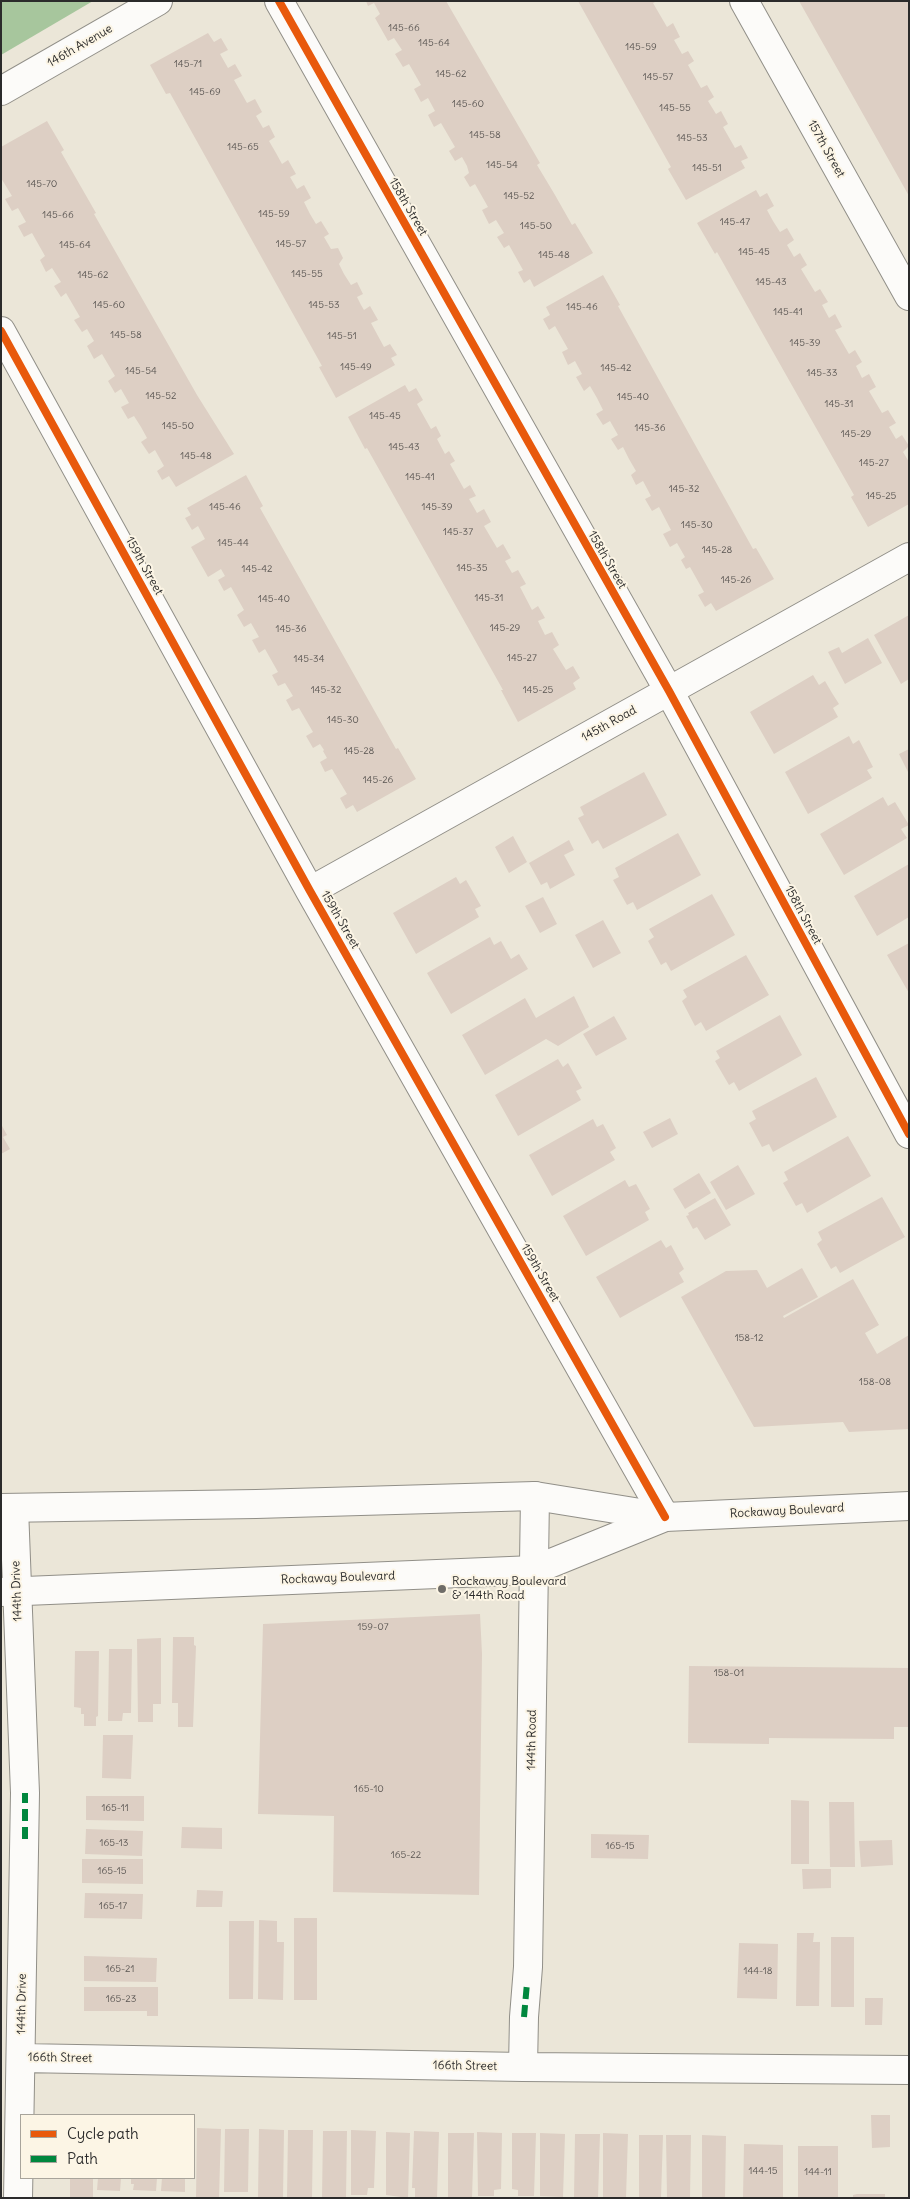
<!DOCTYPE html>
<html>
<head>
<meta charset="utf-8">
<style>
  body { margin:0 }
  #map { position:relative; width:910px; height:2199px; overflow:hidden; background:#ebe6d8; font-family:Delius,sans-serif }
  canvas { display:block }
  .frame { position:absolute; inset:0; border:2px solid #2b2b2b; pointer-events:none }
  .legend { position:absolute; left:20px; top:2114px; width:175px; height:65px; box-sizing:border-box; background:#fcf5e5; border:1px solid #a8a49b; margin:0; padding:6px 9px; list-style:none; font-size:15px; color:#2b2b2b }
  .legend li { display:flex; align-items:center; gap:10px; height:25px }
  .legend b { width:25px; border:1px solid #a8a49b }
</style>
</head>
<body>
<div id="map">
<canvas width="910" height="2199"></canvas>
<div class="frame"></div>
<ul class="legend">
<li><b style="height:6px;background:#e8590c"></b>Cycle path</li>
<li><b style="height:6px;background:#00873e"></b>Path</li>
</ul>
</div>
<script>
const g = document.querySelector('canvas').getContext('2d');
g.lineJoin = 'round';
function paint(path, color) {
  g.fillStyle = color;
  g.fill(path, 'evenodd');
}
function toPath(rows) {
  const path = new Path2D();
  for (const r of rows) {
    path.moveTo(r[0], r[1]);
    for (let i = 2; i < r.length; i += 2) path.lineTo(r[i], r[i + 1]);
  }
  return path;
}
function strokePath(path, color, width, dash) {
  g.strokeStyle = color;
  g.lineWidth = width;
  g.lineCap = dash ? 'butt' : 'round';
  g.setLineDash(dash || []);
  g.stroke(path);
}
function label(font, color, halo, rows, align = 'center') {
  g.font = font + ' Delius,sans-serif';
  g.lineWidth = 4;
  g.setLineDash([]);
  g.textBaseline = 'middle';
  g.strokeStyle = halo;
  g.fillStyle = color;
  for (const [text, x, y, turn = 0] of rows) {
    g.save();
    g.translate(x, y);
    g.rotate((+turn || 0) * Math.PI / 180);
    g.textAlign = isNaN(turn) ? turn : align;
    if (halo) g.strokeText(text, 0, 0);
    g.fillText(text, 0, 0);
    g.restore();
  }
}
paint(toPath([
  [1,1,93,1,1,55]
]), '#a7c69d');
paint(toPath([
  [366,1,446,1,540,163,537,165,555,195,572,225,575,223,593,253,534,287,530,279,524,283,518,272,523,270,509,245,504,248,497,237,504,233,496,220,489,224,482,210,488,207,475,184,470,187,464,177,469,173,467,166,462,157,455,161,449,151,455,147,441,123,434,127,428,115,435,111,428,98,421,102,414,89,421,85,409,64,403,67,395,54,402,50,394,38,388,41,375,18,380,14,374,3,368,6],
  [578,1,657,1,653,3,667,27,673,23,680,37,674,40,682,54,688,51,694,61,688,65,701,88,707,85,714,97,708,101,716,114,721,111,728,124,723,127,735,148,741,145,748,158,741,161,745,168,686,200,668,169,671,167],
  [799,1,909,1,909,196,859,107],
  [208,33,214,42,221,38,228,50,220,54,228,68,235,64,242,76,234,80,247,103,255,99,262,112,256,116,263,128,269,125,275,137,269,141,276,153,282,164,288,160,296,174,290,177,297,189,304,185,311,198,304,202,310,214,316,224,321,221,329,234,324,237,331,249,338,248,343,258,339,264,344,274,351,285,357,282,363,294,357,297,361,305,364,310,370,306,378,320,371,323,384,347,390,344,397,355,391,358,395,365,336,398,319,367,322,366,170,93,166,94,150,65],
  [47,121,64,150,61,152,96,213,94,214,197,395,234,454,176,487,169,476,162,480,157,471,164,466,155,450,149,454,141,442,147,438,141,427,134,416,128,419,121,407,129,403,121,389,115,393,108,381,115,376,102,354,94,359,87,346,94,341,87,329,82,332,74,320,80,317,66,293,61,297,54,286,61,282,52,268,46,272,40,260,45,256,32,233,24,237,18,226,26,222,18,208,12,211,5,199,12,196,1,178,1,147],
  [756,190,760,197,767,193,774,206,767,210,773,221,780,232,787,228,794,240,787,245,794,257,800,253,807,265,801,269,815,292,820,289,828,302,822,305,829,318,835,314,842,327,835,330,849,354,855,350,862,362,856,366,862,378,869,374,876,387,869,391,882,413,888,410,896,423,889,427,896,439,902,435,909,446,903,452,909,462,909,504,868,527,851,497,854,495,768,343,717,252,715,254,697,223],
  [603,275,620,305,618,306,753,549,756,548,774,579,716,611,711,603,705,607,698,595,704,592,690,567,686,569,681,560,685,557,677,543,670,547,663,534,671,530,659,507,652,511,645,499,651,496,643,481,636,485,631,475,636,471,629,459,623,447,618,450,611,439,618,435,610,421,603,425,596,414,603,410,597,398,590,386,584,391,576,377,582,374,575,361,568,365,562,352,568,349,555,326,549,330,543,319,550,315,546,307],
  [405,385,409,392,416,388,423,400,417,404,431,429,436,426,441,436,437,439,445,454,449,451,455,461,450,464,464,489,470,485,476,496,469,499,477,513,484,509,491,522,484,526,497,548,503,544,511,558,505,561,512,573,518,570,526,584,520,587,532,610,538,606,545,618,538,621,545,635,552,632,559,645,553,649,566,670,573,666,580,678,573,683,576,689,518,722,501,690,503,690,367,448,365,449,348,417],
  [246,475,263,506,260,508,396,749,398,748,416,779,357,812,353,805,346,809,340,798,347,794,332,769,325,772,320,762,327,758,323,751,324,750,320,744,313,748,306,736,313,732,299,708,292,711,286,700,293,696,285,683,278,686,272,675,278,672,265,649,259,653,252,640,259,637,251,623,244,627,237,615,244,610,231,587,224,591,218,580,225,576,221,569,208,577,191,547,205,539,198,526,192,530,185,518,191,515,187,508],
  [909,615,909,679,901,684,874,635],
  [868,638,882,663,845,684,828,652,839,647,842,653],
  [813,675,819,685,825,681,832,693,839,704,833,708,838,717,774,754,750,712],
  [849,736,853,744,859,740,873,767,867,770,872,778,808,814,785,772],
  [909,749,909,774,899,754],
  [644,772,667,815,603,849,598,840,592,844,578,818,584,815,580,807],
  [883,797,888,806,895,802,909,825,901,829,907,838,844,875,820,834],
  [678,833,701,875,637,910,633,902,627,905,613,880,619,877,615,868],
  [513,836,527,862,509,873,495,847],
  [569,840,574,850,564,855,575,875,550,889,547,882,541,885,529,863],
  [909,864,909,917,877,936,854,896],
  [456,877,460,884,466,880,481,906,475,909,479,917,416,954,393,913],
  [712,894,735,935,671,971,666,962,661,965,648,941,654,937,649,929],
  [543,897,557,924,540,933,525,906],
  [603,920,621,953,593,968,575,935],
  [490,937,494,945,501,941,511,959,519,954,528,969,451,1014,427,973],
  [909,943,909,993,887,955],
  [746,955,769,995,706,1031,701,1022,695,1026,682,1001,687,997,683,990],
  [574,996,589,1027,558,1046,546,1039,485,1075,462,1035,525,998,536,1018],
  [780,1015,802,1055,739,1091,734,1082,729,1085,715,1061,720,1058,716,1051],
  [614,1016,627,1039,596,1056,583,1034],
  [558,1059,563,1067,568,1063,582,1088,576,1091,581,1100,518,1136,495,1095],
  [816,1077,837,1117,773,1152,769,1144,762,1147,749,1123,756,1119,752,1111],
  [670,1118,678,1134,652,1148,643,1132],
  [593,1119,597,1127,603,1124,616,1148,610,1152,615,1160,552,1196,529,1155],
  [1,1124,7,1135,3,1137,10,1149,1,1154],
  [848,1136,871,1176,807,1213,802,1203,796,1206,783,1183,788,1180,784,1172],
  [738,1165,755,1194,726,1210,710,1182],
  [699,1173,711,1193,685,1209,673,1189],
  [625,1180,629,1187,636,1184,650,1209,645,1212,649,1220,586,1256,563,1216],
  [882,1197,905,1237,840,1273,836,1266,831,1269,817,1244,822,1240,818,1232],
  [715,1198,731,1225,705,1240,697,1227,693,1229,686,1216,689,1215,688,1213],
  [661,1240,666,1248,671,1245,684,1269,679,1273,684,1282,620,1318,596,1277],
  [802,1268,818,1297,783,1316,784,1318,853,1279,879,1325,865,1333,877,1354,909,1335,909,1429,849,1432,843,1422,754,1427,681,1297,726,1271,757,1270,767,1288],
  [480,1614,482,1654,479,1895,333,1892,334,1816,258,1814,263,1624],
  [173,1637,194,1637,194,1645,196,1646,193,1727,178,1727,178,1703,172,1703],
  [161,1638,161,1704,153,1704,153,1722,138,1722,137,1639],
  [109,1649,132,1649,131,1713,123,1713,122,1721,108,1721],
  [75,1651,99,1651,98,1716,96,1717,96,1726,84,1726,84,1714,81,1714,81,1708,74,1707],
  [689,1666,909,1668,909,1727,894,1727,894,1739,769,1738,769,1744,688,1743],
  [103,1735,133,1735,131,1779,102,1778],
  [86,1796,144,1796,144,1821,86,1820],
  [791,1800,809,1801,809,1864,791,1864],
  [829,1802,854,1802,855,1867,830,1867],
  [182,1827,222,1828,222,1849,181,1848],
  [86,1829,143,1831,142,1856,85,1854],
  [591,1834,649,1835,648,1859,591,1858],
  [892,1840,893,1865,861,1867,859,1841],
  [82,1859,143,1859,143,1884,82,1883],
  [802,1869,831,1869,831,1888,803,1889],
  [197,1890,223,1891,222,1907,196,1907],
  [85,1893,143,1894,142,1919,84,1918],
  [294,1918,317,1918,317,2000,294,2000],
  [259,1920,277,1921,277,1942,284,1942,283,2000,258,1999],
  [229,1921,254,1921,253,1999,229,1999],
  [797,1933,814,1933,813,1942,820,1942,819,2006,796,2006],
  [831,1937,854,1937,854,2007,831,2007],
  [739,1943,778,1944,777,1999,737,1998],
  [84,1956,157,1958,156,1982,84,1981],
  [84,1987,158,1987,158,2016,147,2016,147,2011,84,2011],
  [865,1998,883,1998,882,2025,865,2025],
  [871,2115,890,2115,890,2147,872,2148],
  [197,2128,221,2129,219,2198,196,2198],
  [225,2129,249,2129,248,2192,224,2192],
  [259,2129,284,2130,283,2198,258,2198],
  [288,2130,313,2130,312,2198,287,2198],
  [351,2130,376,2131,374,2188,368,2188,367,2195,351,2195],
  [323,2131,347,2131,346,2198,322,2198],
  [414,2131,439,2132,437,2198,415,2198,415,2188,412,2188],
  [386,2132,410,2133,408,2198,386,2195],
  [477,2132,502,2133,501,2189,494,2190,494,2196,478,2196],
  [448,2133,474,2133,472,2198,448,2198],
  [512,2133,536,2133,534,2196,518,2196,518,2190,512,2189],
  [540,2133,565,2134,563,2197,540,2196],
  [603,2133,628,2134,626,2198,603,2198],
  [575,2134,600,2134,598,2198,574,2197],
  [639,2135,663,2135,661,2198,639,2198],
  [666,2135,691,2135,690,2198,667,2198],
  [702,2135,726,2136,725,2198,702,2198],
  [744,2144,783,2145,783,2198,743,2198],
  [798,2146,838,2146,838,2198,798,2198],
  [70,2178,93,2178,93,2198,70,2198],
  [98,2178,121,2178,120,2191,97,2190],
  [131,2178,157,2178,156,2191,133,2190,134,2184,131,2184],
  [162,2178,185,2178,185,2192,161,2191],
  [857,2194,885,2194,885,2198,853,2198,853,2195]
]), '#ddcfc4');
const street = toPath([
  [279,1,669,691,909,1134],
  [744,1,909,296],
  [1,91,158,1],
  [1,331,310,891,665,1517],
  [310,891,909,557],
  [14,1508,25,1793,18,2198],
  [21,2058,523,2067,909,2070],
  [523,2067,524,2017,528,1967,535,1496]
]);
const primary = toPath([
  [1,1508,256,1504,535,1496,665,1517,909,1506],
  [1,1592,534,1570,665,1517]
]);
strokePath(street, '#918f88', 30);
strokePath(primary, '#918f88', 30);
strokePath(street, '#fcfbf9', 28);
strokePath(primary, '#fcfbf9', 28);
strokePath(toPath([
  [25,1839,25,1793],
  [524,2017,527,1983]
]), '#00873e', 6, [12, 6]);
strokePath(toPath([
  [279,1,669,691,909,1134],
  [1,331,310,891,665,1517]
]), '#e8590c', 8);
for (const [x, y, r, color] of [
  [442,1589,5,"#6e6c68"]
]) {
  const dot = new Path2D();
  dot.arc(x, y, r, 0, 2 * Math.PI);
  g.fillStyle = color;
  g.fill(dot);
  strokePath(dot, '#fcf5e5', 2);
}
label('10px', '#585451', null, [
  ["145-66",404,28],
  ["145-64",434,43],
  ["145-59",641,47],
  ["145-71",188,64],
  ["145-62",451,74],
  ["145-57",658,77],
  ["145-69",205,92],
  ["145-60",468,104],
  ["145-55",675,108],
  ["145-58",485,135],
  ["145-53",692,138],
  ["145-65",243,147],
  ["145-54",502,165],
  ["145-51",707,168],
  ["145-70",42,184],
  ["145-52",519,196],
  ["145-59",274,214],
  ["145-66",58,215],
  ["145-47",735,222],
  ["145-50",536,226],
  ["145-57",291,244],
  ["145-64",75,245],
  ["145-45",754,252],
  ["145-48",554,255],
  ["145-55",307,274],
  ["145-62",93,275],
  ["145-43",771,282],
  ["145-60",109,305],
  ["145-53",324,305],
  ["145-46",582,307],
  ["145-41",788,312],
  ["145-58",126,335],
  ["145-51",342,336],
  ["145-39",805,343],
  ["145-49",356,367],
  ["145-42",616,368],
  ["145-54",141,371],
  ["145-33",822,373],
  ["145-52",161,396],
  ["145-40",633,397],
  ["145-31",839,404],
  ["145-45",385,416],
  ["145-50",178,426],
  ["145-36",650,428],
  ["145-29",856,434],
  ["145-43",404,447],
  ["145-48",196,456],
  ["145-27",874,463],
  ["145-41",420,477],
  ["145-32",684,489],
  ["145-25",881,496],
  ["145-46",225,507],
  ["145-39",437,507],
  ["145-30",697,525],
  ["145-37",458,532],
  ["145-44",233,543],
  ["145-28",717,550],
  ["145-35",472,568],
  ["145-42",257,569],
  ["145-26",736,580],
  ["145-31",489,598],
  ["145-40",274,599],
  ["145-29",505,628],
  ["145-36",291,629],
  ["145-27",522,658],
  ["145-34",309,659],
  ["145-32",326,690],
  ["145-25",538,690],
  ["145-30",343,720],
  ["145-28",359,751],
  ["145-26",378,780],
  ["158-12",749,1338],
  ["158-08",875,1382],
  ["159-07",373,1627],
  ["158-01",729,1673],
  ["165-10",369,1789],
  ["165-11",115,1808],
  ["165-13",114,1843],
  ["165-15",620,1846],
  ["165-22",406,1855],
  ["165-15",112,1871],
  ["165-17",113,1906],
  ["165-21",120,1969],
  ["144-18",758,1971],
  ["165-23",121,1999],
  ["144-15",763,2171],
  ["144-11",818,2172]
]);
label('12px', '#2b2b2b', '#fcf5e5', [
  ["146th Avenue",80,46,-30],
  ["157th Street",826,149,61],
  ["158th Street",408,207,60],
  ["158th Street",607,560,60],
  ["159th Street",144,566,61],
  ["145th Road",609,724,-29],
  ["158th Street",803,915,62],
  ["159th Street",340,920,60],
  ["159th Street",540,1273,60],
  ["Rockaway Boulevard",787,1511,-3],
  ["Rockaway Boulevard",338,1578,-2],
  ["144th Drive",17,1591,-92],
  ["144th Road",532,1740,-89],
  ["144th Drive",22,2004,-89],
  ["166th Street",60,2058,1],
  ["166th Street",465,2066,1]
]);
label('12px', '#2b2b2b', '#fcf5e5', [
  ["Rockaway Boulevard",452,1582],
  ["& 144th Road",452,1596]
], 'left');
</script>
</body>
</html>
